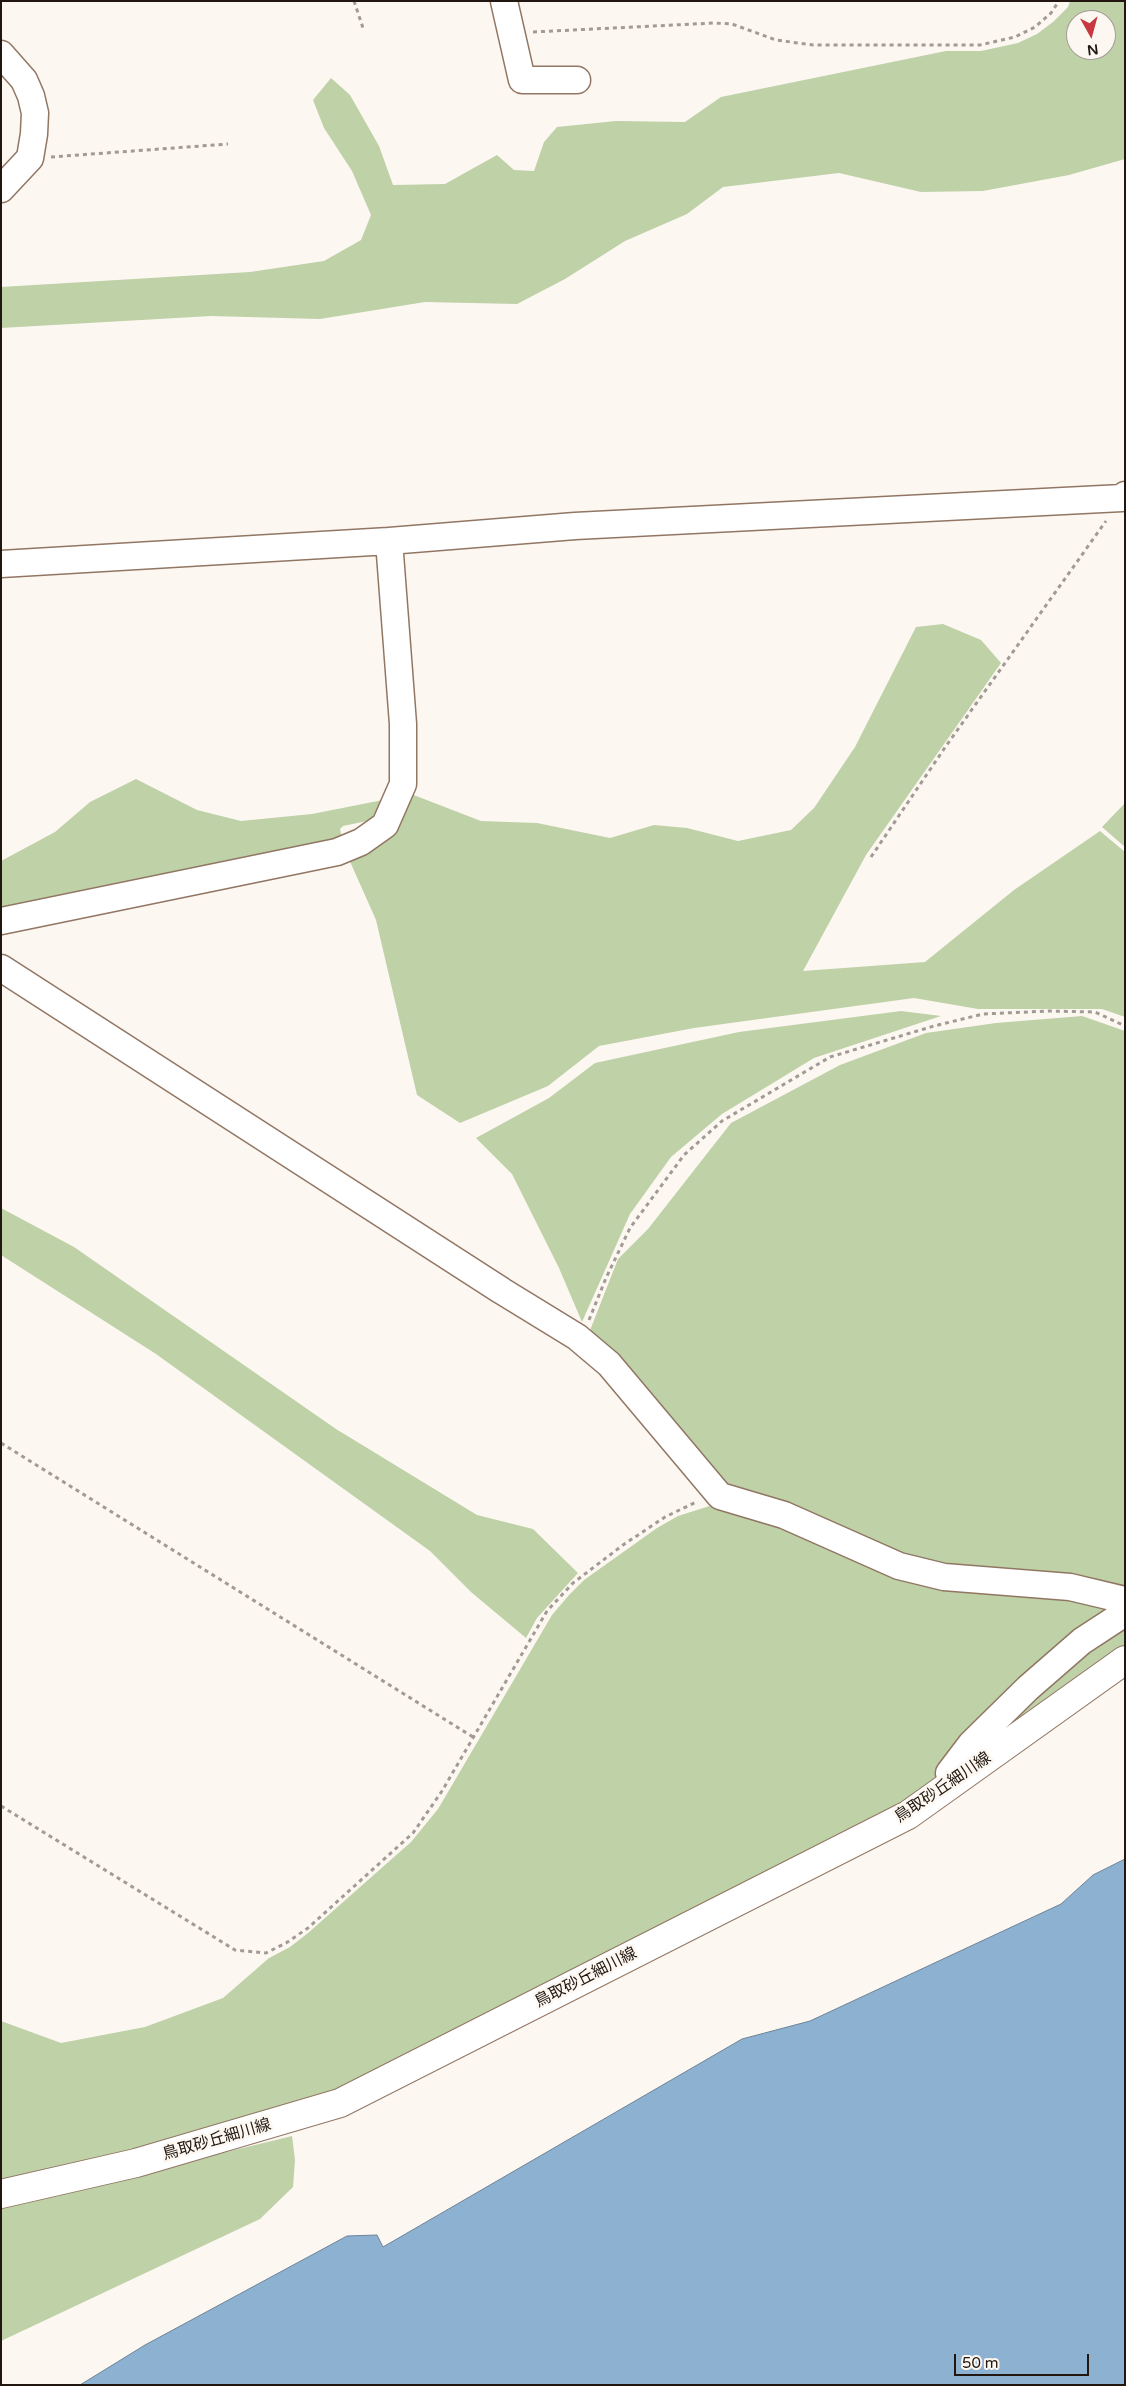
<!DOCTYPE html>
<html>
<head>
<meta charset="utf-8">
<style>
  body { margin:0 }
  #map { position:relative; width:1126px; height:2386px; overflow:hidden; background:#fdf7f2; font-family:"Varela Round",sans-serif }
  canvas { display:block }
  .frame { position:absolute; inset:0; border:2px solid #211710; pointer-events:none }
  .north { position:absolute; left:1066px; top:10px; width:50px; height:50px; box-sizing:border-box; background:#fdf7f2; border:1px solid #a59d98; border-radius:50%; rotate:173deg; font-size:14px; font-weight:700; line-height:20px; text-align:center; color:#211710 }
  .north::after { content:''; display:block; margin:auto; width:18px; height:22px; background:#c83842; clip-path:polygon(50% 0,100% 100%,50% 72%,0 100%) }
  .scale { position:absolute; left:954px; top:2354px; width:135px; height:22px; box-sizing:border-box; border:2px solid #211710; border-top:0; padding-left:6px; font-size:15px; line-height:18px; white-space:nowrap; color:#211710; -webkit-text-stroke:4px #fdf7f2; paint-order:stroke }
</style>
</head>
<body>
<div id="map">
<canvas width="1126" height="2386"></canvas>
<div class="frame"></div>
<div class="north">N</div>
<div class="scale">50 m</div>
</div>
<script>
const g = document.querySelector('canvas').getContext('2d');
g.lineJoin = 'round';
function paint(path, color) {
  g.fillStyle = color;
  g.fill(path, 'evenodd');
}
function toPath(rows) {
  const path = new Path2D();
  for (const r of rows) {
    path.moveTo(r[0], r[1]);
    for (let i = 2; i < r.length; i += 2) path.lineTo(r[i], r[i + 1]);
  }
  return path;
}
function strokePath(path, color, width, dash) {
  g.strokeStyle = color;
  g.lineWidth = width;
  g.lineCap = dash ? 'butt' : 'round';
  g.setLineDash(dash || []);
  g.stroke(path);
}
function label(font, color, halo, rows, align = 'center') {
  g.font = font + ' "Varela Round","Noto Sans JP",sans-serif';
  g.lineWidth = 5;
  g.setLineDash([]);
  g.textBaseline = 'middle';
  g.strokeStyle = halo;
  g.fillStyle = color;
  for (const [text, x, y, turn = 0] of rows) {
    g.save();
    g.translate(x, y);
    g.rotate((+turn || 0) * Math.PI / 180);
    g.textAlign = isNaN(turn) ? turn : align;
    if (halo) g.strokeText(text, 0, 0);
    g.fillText(text, 0, 0);
    g.restore();
  }
}
paint(toPath([
  [1070,1,1125,1,1125,159,1069,175,983,191,921,192,839,173,723,187,687,214,625,241,565,279,517,304,425,302,320,319,211,316,1,328,1,287,250,272,324,261,361,240,371,215,352,171,324,128,313,100,331,78,350,95,379,146,393,185,445,184,497,155,514,170,534,171,544,142,557,127,616,121,685,122,721,97,946,51,981,51,1018,43,1037,34,1053,22,1068,7],
  [1076,20,1106,20,1106,50,1076,50],
  [943,624,981,640,1001,663,866,855,803,971,925,962,1014,890,1100,831,1125,852,1125,1017,1102,1009,978,1009,914,998,694,1028,599,1046,548,1086,460,1123,417,1095,376,920,348,857,411,794,481,821,537,823,610,838,654,825,687,828,738,841,791,830,814,808,855,747,916,627],
  [136,779,197,810,241,821,312,814,388,799,372,820,343,826,340,829,342,839,1,915,1,861,55,832,90,802],
  [1125,803,1125,847,1102,827],
  [901,1011,941,1016,814,1058,722,1114,671,1157,630,1214,582,1322,559,1268,512,1174,476,1138,549,1098,595,1063,739,1032],
  [1082,1016,1125,1031,1125,1594,915,1566,725,1488,587,1338,618,1259,648,1229,731,1123,840,1065,926,1033,996,1023],
  [1,1208,74,1247,336,1429,477,1515,533,1529,578,1573,537,1618,526,1638,471,1592,430,1551,156,1354,1,1255],
  [716,1504,835,1544,1125,1605,942,1777,881,1816,397,2065,283,2112,1,2185,1,2021,61,2043,145,2027,223,1998,269,1958,290,1947,308,1933,411,1842,438,1809,552,1615,569,1595,584,1580,657,1528,678,1516],
  [1125,1616,1125,1649,961,1759],
  [292,2136,295,2160,293,2187,260,2219,1,2341,1,2207]
]), '#bed1a7');
const water = toPath([
  [1125,1859,1125,2385,80,2385,145,2345,347,2236,377,2235,383,2247,742,2039,810,2021,1061,1904,1093,1875,1125,1859]
]);
paint(water, '#8db1d1');
strokePath(water, '#6d8397', 1);
const minor = toPath([
  [504,1,522,80,577,80],
  [1,54,24,80,31,96,35,113,34,134,30,158,1,189],
  [1,564,389,541,575,526,1122,498,1125,495],
  [1,921,337,852,361,842,385,825,403,784,403,724,389,541],
  [1,968,502,1291,577,1337,609,1364,720,1496,784,1515,899,1566,944,1577,1070,1587,1125,1600],
  [949,1773,971,1744,1028,1688,1082,1641,1125,1613]
]);
const major = toPath([
  [1,2194,136,2163,340,2103,908,1815,1125,1660]
]);
strokePath(minor, '#917663', 29);
strokePath(major, '#917663', 30);
strokePath(toPath([
  [354,1,363,28],
  [533,32,714,23,732,24,776,40,813,45,980,45,1015,37,1035,27,1051,13,1059,1],
  [51,157,228,144],
  [871,857,946,746,1106,521],
  [589,1320,606,1278,630,1228,684,1155,722,1121,830,1057,934,1026,983,1014,1049,1011,1095,1012,1125,1026],
  [1,1443,473,1737],
  [1,1806,235,1950,266,1953,286,1943,308,1928,413,1833,442,1791,547,1611,573,1583,623,1545,665,1517,696,1502]
]), '#a29a94', 3, [4, 4]);
strokePath(minor, '#fff', 26);
strokePath(major, '#fff', 28);
label('16px', '#211710', '#fdf7f2', [
  ["鳥取砂丘細川線",943,1788,-34],
  ["鳥取砂丘細川線",586,1978,-27],
  ["鳥取砂丘細川線",217,2140,-16]
]);
</script>
</body>
</html>
